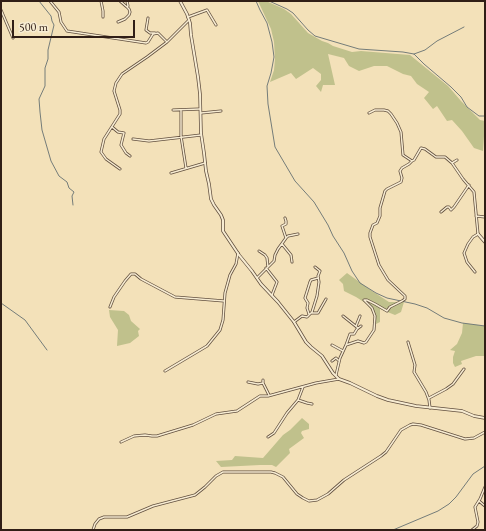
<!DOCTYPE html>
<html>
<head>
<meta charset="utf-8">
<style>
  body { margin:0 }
  #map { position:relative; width:486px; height:531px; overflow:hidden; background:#f3e1b9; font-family:"EB Garamond",serif }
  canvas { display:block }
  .frame { position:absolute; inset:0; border:2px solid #301e16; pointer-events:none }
  .scale { position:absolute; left:12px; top:20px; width:123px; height:18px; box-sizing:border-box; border:2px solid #301e16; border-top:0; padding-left:5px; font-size:12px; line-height:14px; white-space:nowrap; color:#301e16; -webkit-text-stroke:3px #f7ecd2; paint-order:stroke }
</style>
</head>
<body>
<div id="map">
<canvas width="486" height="531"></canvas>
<div class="frame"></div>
<div class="scale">500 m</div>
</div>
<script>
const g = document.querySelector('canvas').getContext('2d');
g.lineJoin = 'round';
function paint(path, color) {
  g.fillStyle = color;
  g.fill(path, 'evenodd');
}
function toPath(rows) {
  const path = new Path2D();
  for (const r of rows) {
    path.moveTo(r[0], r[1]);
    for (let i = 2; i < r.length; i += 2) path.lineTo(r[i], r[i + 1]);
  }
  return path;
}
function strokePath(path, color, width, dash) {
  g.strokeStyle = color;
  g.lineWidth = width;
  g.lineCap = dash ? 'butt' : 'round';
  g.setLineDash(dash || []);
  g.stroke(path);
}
paint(toPath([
  [258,1,266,1,284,9,291,14,308,33,322,41,328,43,333,46,352,52,361,51,410,55,448,86,461,101,480,120,485,121,483,151,474,148,462,131,452,120,447,121,437,106,433,109,424,98,429,92,417,84,411,76,403,74,387,66,374,66,359,71,349,66,344,58,328,54,335,85,323,85,321,92,316,86,321,80,321,74,313,68,296,79,291,73,270,82,274,70,275,59,274,42,271,29],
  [347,273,372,291,389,302,404,302,401,312,395,315,380,309,380,322,376,324,374,314,367,304,356,297,344,291,343,284,339,280],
  [109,310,124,311,129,315,131,321,140,329,138,331,139,336,130,343,117,346,118,330,110,317],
  [463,323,485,326,485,356,476,356,461,361,462,364,455,367,453,363,453,357,455,351,450,350,457,344,462,333],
  [302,418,309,424,309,429,302,431,301,433,304,438,289,449,290,453,276,467,272,465,260,465,221,467,216,461,232,460,235,456,263,458,283,435,290,430]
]), '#c0c18c');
strokePath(toPath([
  [39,1,51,16,52,21,54,25,48,50,48,59,45,68,45,86,39,99,40,112,42,130,51,161,59,176,67,182,69,188,74,192,72,196,73,205],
  [256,1,260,10,267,23,272,42,274,57,271,73,267,86,268,104,275,147,295,181,314,202,328,225,333,236,344,253,352,271,360,283,376,293,387,298,415,304,427,308,444,318,462,323,485,326],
  [269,1,287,9,293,13,308,30,315,36,359,49,403,52,414,54,424,64,451,87,461,97,467,107,479,116,485,116],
  [414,54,425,50,437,41,464,27],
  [1,303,25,320,47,350],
  [393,530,438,511,449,504,456,497,473,474,485,466]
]), '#747c79', 1);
const minor = toPath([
  [50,1,59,12,61,22,67,31,146,43,148,42,153,34,158,33,166,41],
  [101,1,103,11,103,17],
  [120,1,127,7,128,6,127,1],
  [1,10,13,38],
  [188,17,207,10,216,25],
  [148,18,146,30,150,33,155,33],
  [118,22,125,19,129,15,130,12,129,9,127,7],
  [173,110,200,109],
  [181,110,181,136,186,168],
  [201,113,221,111],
  [369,113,375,110,384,110,388,111,391,114,397,123,401,132,403,155,412,161,414,160,421,148,425,149,436,157,445,157,452,163,463,179,474,192,478,234,473,237,468,244,464,253,467,262,475,272],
  [112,127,118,132,124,133,121,145,126,153,130,156],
  [133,139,149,141,201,135],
  [452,163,457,160],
  [120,169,106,159,101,152,104,139,120,114,120,110,114,91,116,83,122,74,147,57,167,42,189,20],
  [171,173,205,163],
  [441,212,447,207,449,207,451,210,454,207,469,185],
  [476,216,485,217],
  [285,218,286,221,286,224,282,226,286,238],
  [282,244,291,255,292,262],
  [259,251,265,255,267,258,268,267],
  [266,268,277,282,272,295],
  [257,278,274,261,275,255,278,249,286,238,288,236,298,234],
  [110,307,114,297,125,281,131,274,135,274,141,279,175,297,224,301],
  [312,313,318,313,326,299],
  [309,314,307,308,308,303,305,298,310,282,311,280,318,278],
  [343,316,358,328],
  [294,322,302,316,307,317,312,312,317,296,319,282,318,276,320,271,315,267],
  [356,326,360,316],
  [408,342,415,365,414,372,426,392,429,400,430,408],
  [332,345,343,351],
  [346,345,350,334,354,334,357,329,361,326],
  [332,361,336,358,338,360],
  [165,371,207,346,220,330,223,320,225,293,230,275,236,264,238,253],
  [336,375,340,358,346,345,358,341,364,343,366,342,374,330,375,316,372,308,364,300,367,300,375,304,387,311,390,307,402,301,405,299,405,296,388,280,379,265,370,237,370,233,373,225,377,223,380,216,380,208,385,191,387,189,401,182,402,178,400,171,402,168,409,164,412,161],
  [263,380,263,383,269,395],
  [248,382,258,384,263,383],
  [429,398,446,389,453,384,464,369],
  [298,400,307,403,312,404],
  [268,437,274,433,287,413,298,400,303,387],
  [121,442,134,436,145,435,152,436,157,436,193,425,216,414,237,411,260,396,268,396,316,383,339,379],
  [479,501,485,506],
  [93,530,95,524,99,519,104,517,127,517,153,506,195,495,205,487,216,476,223,472,271,472,275,473,283,477,297,494,303,498,309,501,317,500,328,494,344,480,381,456,386,452,401,430,410,425,413,424,421,425,465,439,474,438,485,432],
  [472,530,477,526,478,522,475,507,480,499,485,487]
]);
const tertiary = toPath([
  [180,1,187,14,190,23,191,35,198,77,200,94,201,133,204,153,206,171,209,184,211,199,214,205,221,215,223,220,223,231,239,255,252,271,261,284,278,302,294,322,306,342,311,347,322,356,333,373,339,379,350,383,377,396,388,400,416,406,462,411,474,416,485,418],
  [478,234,485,242]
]);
strokePath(minor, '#614f3f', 3);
strokePath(tertiary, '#614f3f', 3.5);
strokePath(minor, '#f7ecd2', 1.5);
strokePath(tertiary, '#f7ecd2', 2);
</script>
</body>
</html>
